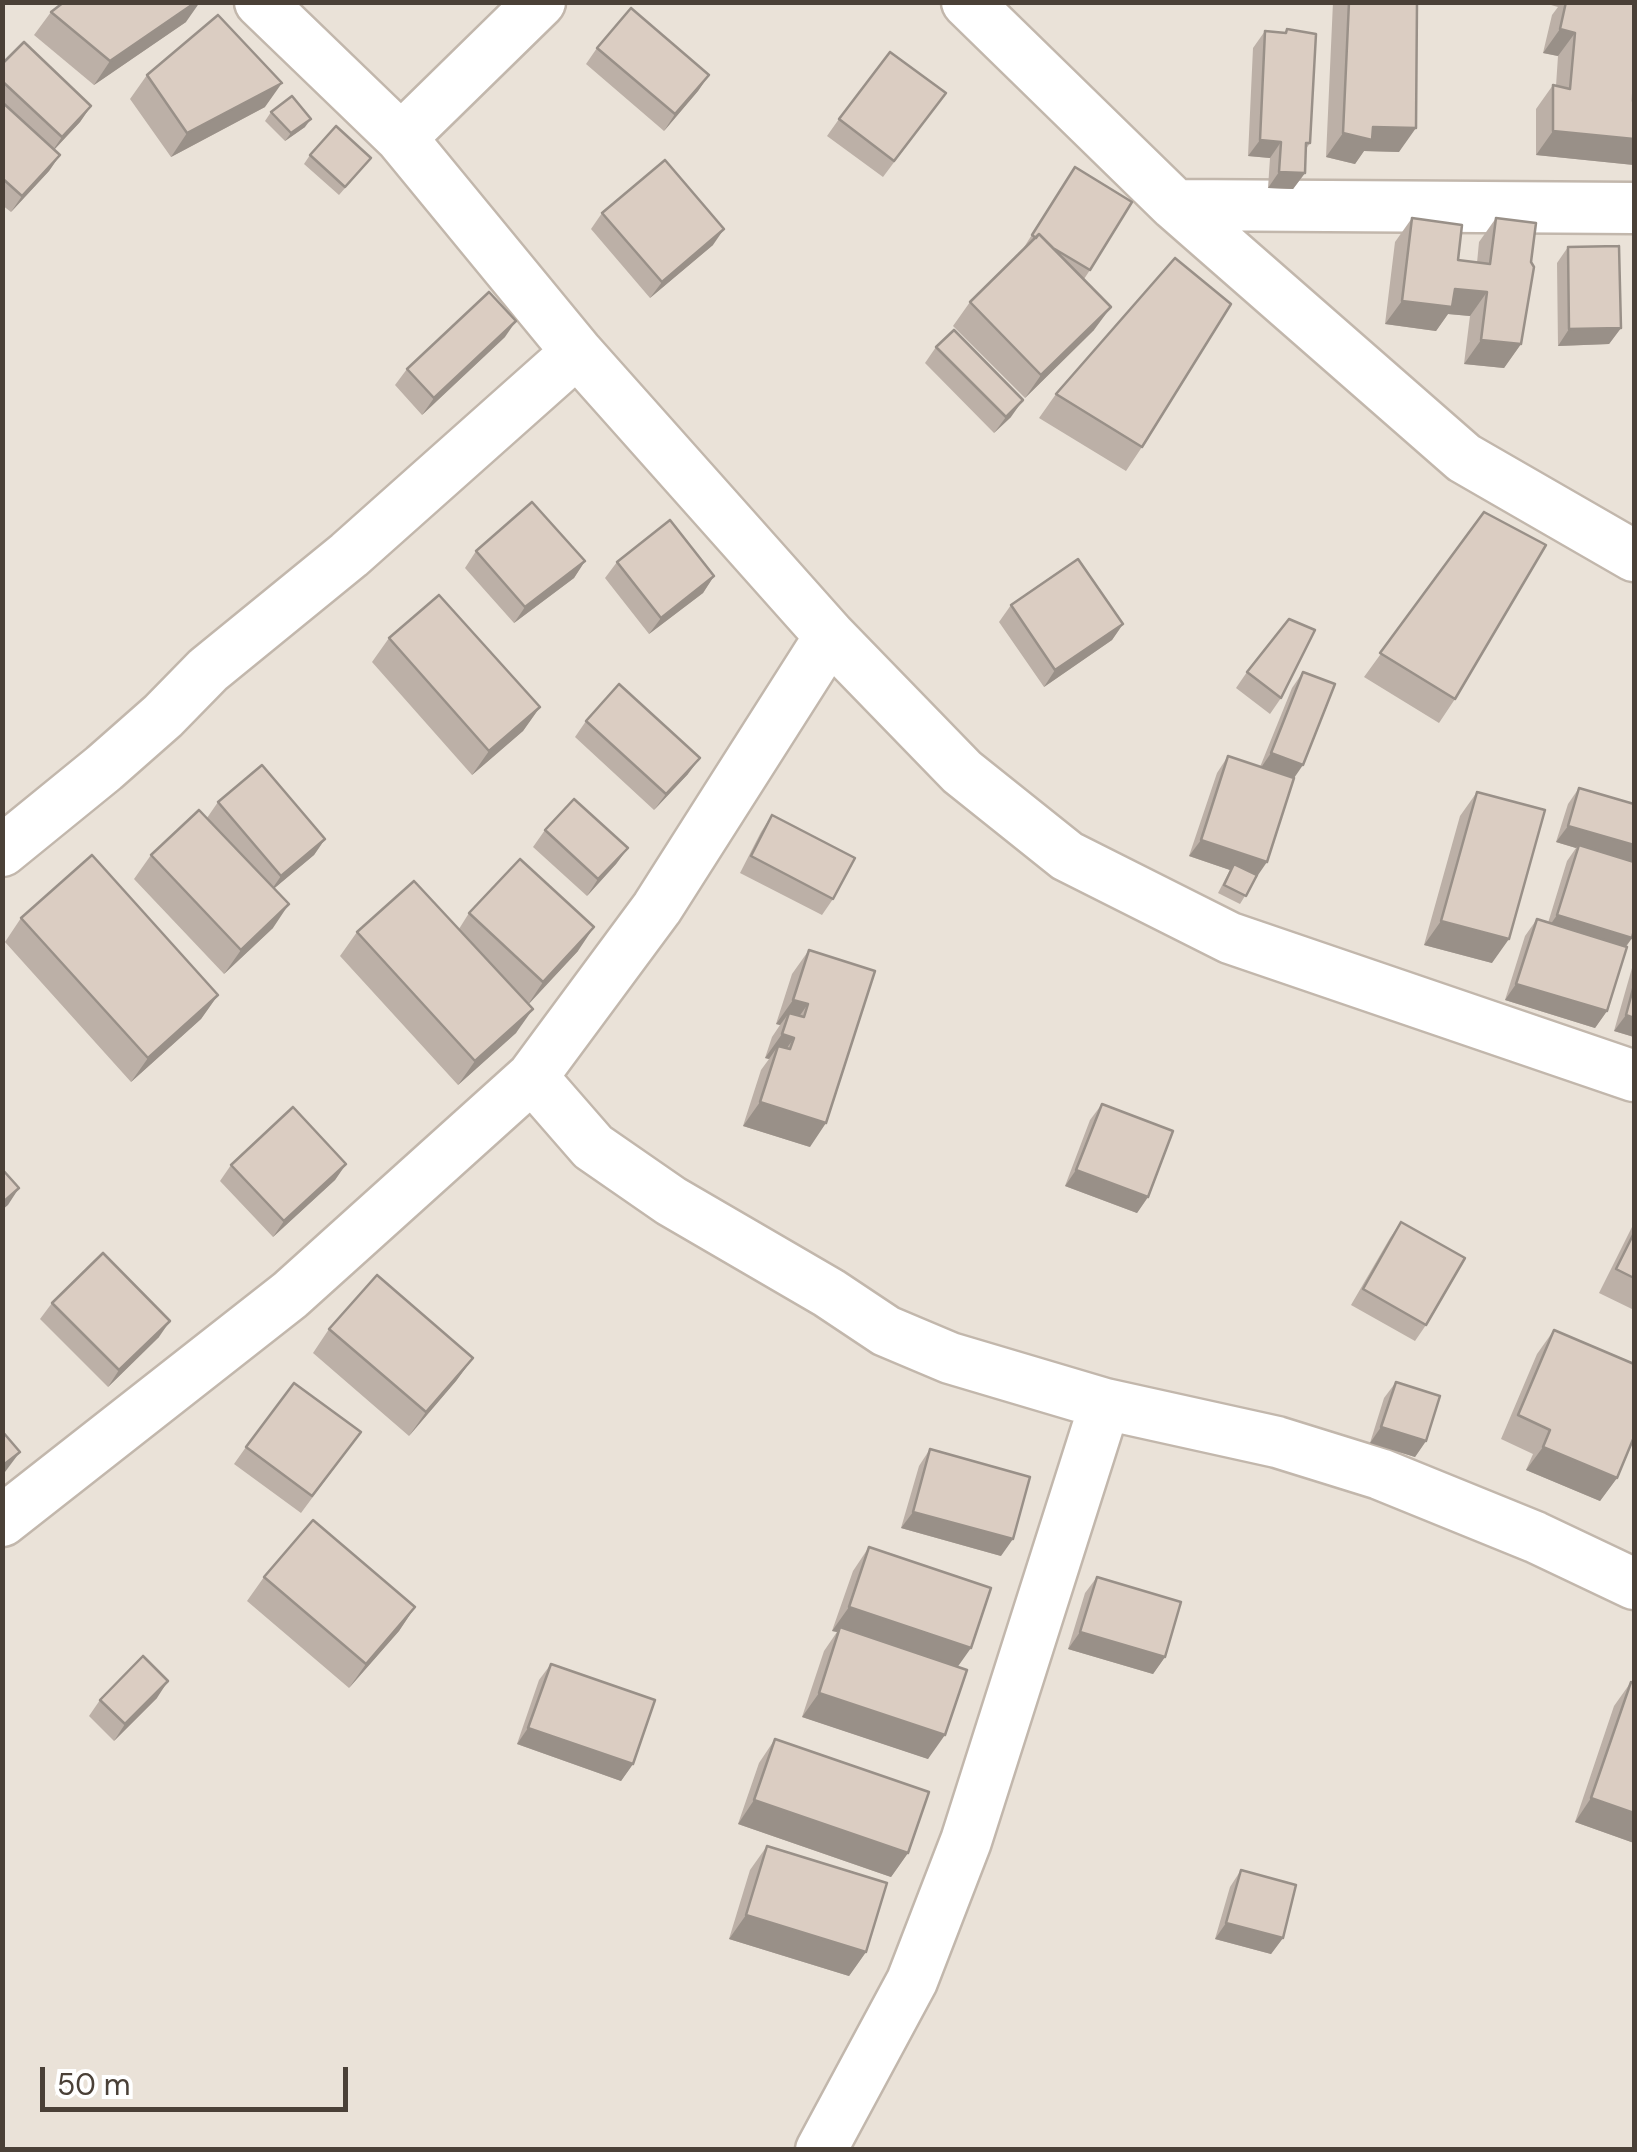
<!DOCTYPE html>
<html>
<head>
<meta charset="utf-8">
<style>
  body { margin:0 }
  #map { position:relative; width:1637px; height:2152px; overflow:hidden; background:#f6f0ea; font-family:"DM Sans",sans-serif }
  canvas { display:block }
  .frame { position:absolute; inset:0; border:5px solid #4a4037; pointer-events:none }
  .scale { position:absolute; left:40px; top:2067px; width:308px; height:45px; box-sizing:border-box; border:5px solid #4a4037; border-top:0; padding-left:12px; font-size:30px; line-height:35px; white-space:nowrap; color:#4a4037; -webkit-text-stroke:8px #fff; paint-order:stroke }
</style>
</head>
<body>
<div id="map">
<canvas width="1637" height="2152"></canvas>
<div class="frame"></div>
<div class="scale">50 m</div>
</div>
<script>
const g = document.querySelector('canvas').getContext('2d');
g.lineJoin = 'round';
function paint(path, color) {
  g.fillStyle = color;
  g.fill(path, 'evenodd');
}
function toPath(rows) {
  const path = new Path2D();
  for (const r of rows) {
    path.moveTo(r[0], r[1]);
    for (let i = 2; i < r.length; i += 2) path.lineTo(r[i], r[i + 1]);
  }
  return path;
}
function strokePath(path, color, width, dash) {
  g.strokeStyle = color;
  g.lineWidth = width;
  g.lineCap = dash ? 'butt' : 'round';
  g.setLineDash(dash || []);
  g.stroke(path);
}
paint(toPath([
  [3,3,1634,3,1634,2149,3,2149]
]), '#eae2d8');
const street = toPath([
  [260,2,401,138,577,352,830,636,962,772,1067,856,1230,938,1634,1076],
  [967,2,1175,205,1464,458,1634,556],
  [401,138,540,2],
  [1175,205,1634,208],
  [2,851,104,768,163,716,208,670,349,555,577,352],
  [532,1077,593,1147,671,1201,829,1293,886,1331,950,1358,1105,1404,1277,1442,1380,1474,1535,1537,1634,1584],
  [2,1521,290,1295,532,1077,657,908,830,636],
  [821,2150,912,1981,966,1841,1105,1404]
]);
strokePath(street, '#c2b7ac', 55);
strokePath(street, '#fff', 50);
paint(toPath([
  [1333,2,1417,2,1399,152,1364,151,1355,164,1326,157],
  [1551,2,1634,2,1633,101,1634,102,1634,165,1536,155,1536,109,1553,85,1556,86,1558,56,1543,53,1552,15,1558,7,1551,5],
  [51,12,186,22,94,85,34,35],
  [1287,29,1310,143,1306,149,1305,173,1293,189,1268,188,1270,158,1248,156,1253,48,1265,31,1284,33],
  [597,48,709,75,698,91,664,131,586,64],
  [2,64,91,106,80,122,54,150,60,155,49,171,11,212,2,205],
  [147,75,265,107,171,157,130,99],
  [946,93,883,177,827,136,839,119],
  [271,112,305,127,285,141,265,121],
  [310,155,371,158,339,195,304,164],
  [1075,167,1090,270,1084,279,1094,330,1025,398,953,326,970,302,1021,252],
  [602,213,713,245,650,298,591,229],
  [1412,218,1458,260,1477,263,1479,242,1496,218,1521,344,1504,368,1464,364,1470,316,1448,314,1436,331,1385,324,1395,242],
  [1568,247,1621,328,1609,344,1558,346,1557,263],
  [505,337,422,415,395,385,407,369],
  [936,347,1011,417,994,433,925,363],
  [1056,394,1142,447,1126,471,1039,418],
  [1484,512,1455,699,1439,723,1364,677],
  [476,551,585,561,574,578,514,623,465,568],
  [617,562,714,576,703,593,649,634,605,578],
  [1011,605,1123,624,1112,640,1044,687,999,622],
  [389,638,540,707,523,731,472,775,372,662],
  [1247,672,1281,698,1270,714,1236,688],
  [1303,672,1294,778,1256,878,1240,904,1218,893,1230,870,1189,856,1217,773,1228,756,1260,767,1292,688],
  [586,721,688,774,654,810,575,737],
  [1579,788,1632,938,1626,947,1607,1011,1595,1028,1505,1000,1525,936,1537,919,1548,923,1567,861,1576,848,1556,842,1568,804],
  [1477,792,1492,963,1424,945,1460,816],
  [218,802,325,839,314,855,274,888,273,928,224,974,134,879,151,855,207,818],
  [772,815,833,899,822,915,740,873,761,832],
  [545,830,628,848,616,864,587,896,533,847],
  [469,913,578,951,528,1004,516,1033,458,1085,340,956,357,932,459,929],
  [21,918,218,995,201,1019,131,1082,5,942],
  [809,950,810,1147,743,1126,761,1070,769,1059,765,1058,772,1037,780,1025,776,1024,792,974],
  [1634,961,1634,1037,1614,1031],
  [1102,1104,1148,1197,1137,1213,1065,1186,1090,1120],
  [346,1164,335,1180,273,1237,220,1181,231,1165],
  [1401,1222,1426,1325,1415,1341,1351,1305,1390,1238],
  [1634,1223,1634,1310,1599,1293],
  [52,1303,159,1337,108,1387,40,1319],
  [329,1329,473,1358,456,1381,409,1436,313,1353],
  [1554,1330,1617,1478,1600,1501,1526,1470,1533,1454,1501,1439,1537,1354],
  [1396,1382,1426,1441,1415,1457,1370,1443,1384,1398],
  [361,1432,301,1513,234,1464,246,1447],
  [930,1449,1001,1556,901,1528,919,1466],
  [869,1547,958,1667,928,1759,802,1717,824,1651,837,1632,832,1631,853,1571],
  [264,1577,415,1607,399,1631,349,1688,247,1601],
  [1097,1577,1165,1657,1153,1674,1068,1649,1085,1593],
  [551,1664,633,1764,621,1781,517,1744,539,1680],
  [1631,1682,1634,1843,1575,1822,1614,1706],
  [157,1698,114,1741,89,1716,100,1700],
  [775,1739,908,1853,891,1877,738,1824,759,1763],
  [767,1846,866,1952,849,1976,729,1939,750,1870],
  [1241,1870,1283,1938,1271,1954,1215,1939,1230,1887]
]), '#bcb0a7');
paint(toPath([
  [196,2,200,2,186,22,94,85,110,61],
  [1560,29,1575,33,1558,56,1543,53],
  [709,75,698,91,664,131,675,114],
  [282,83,265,107,171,157,187,133],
  [91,106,80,122,51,153,62,137],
  [311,119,305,127,285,141,291,133],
  [1373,127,1416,128,1399,152,1364,151,1355,164,1326,157,1343,133],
  [1553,131,1634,139,1634,165,1536,155],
  [1260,140,1281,142,1270,158,1248,156],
  [60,155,49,171,11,212,22,196],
  [1279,172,1305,173,1293,189,1268,188],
  [724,229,713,245,650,298,662,282],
  [1455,289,1487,292,1470,316,1448,314,1436,331,1385,324,1402,301],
  [1111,307,1094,330,1025,398,1041,375],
  [516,321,505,337,422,415,434,398],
  [1621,328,1609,344,1558,346,1569,329],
  [1481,340,1521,344,1504,368,1464,364],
  [1023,400,1011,417,994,433,1006,417],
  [585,561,574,578,514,623,525,607],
  [714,576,703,593,649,634,661,618],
  [1123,624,1112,640,1044,687,1055,670],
  [540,707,523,731,472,775,489,751],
  [1271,753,1303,765,1292,781,1260,769],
  [700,758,688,774,654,810,666,794],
  [1568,826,1634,845,1634,865,1579,845,1576,848,1556,842],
  [325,839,314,855,270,892,281,876],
  [1201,840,1267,862,1256,878,1234,864,1230,870,1189,856],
  [628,848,616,864,587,896,598,879],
  [289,904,273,928,224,974,241,950],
  [1557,915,1632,938,1620,954,1546,931],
  [1441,921,1509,939,1492,963,1424,945],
  [594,927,578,951,527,1006,543,982],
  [1516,984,1607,1011,1595,1028,1505,1000],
  [218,995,201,1019,131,1082,148,1058],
  [793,1000,808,1004,791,1028,789,1013,780,1025,776,1024],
  [533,1009,516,1033,458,1085,475,1061],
  [1626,1015,1634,1018,1634,1037,1614,1031],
  [782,1034,794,1038,777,1062,778,1046,769,1059,765,1058],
  [760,1102,826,1123,810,1147,743,1126],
  [346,1164,335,1180,273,1237,284,1221],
  [1076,1170,1148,1197,1137,1213,1065,1186],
  [19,1188,8,1205,2,1210,2,1203],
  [170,1321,159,1337,108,1387,119,1370],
  [473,1358,456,1381,409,1436,426,1412],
  [1381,1427,1426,1441,1415,1457,1370,1443],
  [1543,1447,1617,1478,1600,1501,1526,1470],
  [20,1452,2,1476,2,1466],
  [913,1512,1013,1539,1001,1556,901,1528],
  [415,1607,399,1631,349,1688,366,1664],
  [849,1607,971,1648,954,1672,840,1627,837,1632,832,1631],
  [1080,1632,1165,1657,1153,1674,1068,1649],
  [168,1681,157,1698,114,1741,125,1724],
  [819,1693,945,1735,928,1759,802,1717],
  [528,1728,633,1764,621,1781,517,1744],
  [1591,1798,1634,1813,1634,1843,1575,1822],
  [754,1800,908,1853,891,1877,738,1824],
  [746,1915,866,1952,849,1976,729,1939],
  [1226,1923,1283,1938,1271,1954,1215,1939]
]), '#999088');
const building = toPath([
  [64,2,196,2,110,61,51,12,64,2],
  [1349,2,1417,2,1416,128,1373,127,1372,140,1343,133,1349,2],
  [1566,2,1634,2,1634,68,1633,101,1634,102,1634,139,1553,131,1553,85,1570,89,1575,33,1560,29,1566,2],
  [631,8,709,75,675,114,597,48,631,8],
  [218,15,282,83,187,133,147,75,218,15],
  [1287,29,1316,34,1310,143,1306,143,1305,173,1279,172,1281,142,1260,140,1265,31,1286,33,1287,29],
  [24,42,91,106,62,137,2,81,2,64,24,42],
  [890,52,946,93,894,161,839,119,890,52],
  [292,96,311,119,291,133,271,112,292,96],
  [2,102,60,155,22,196,2,178,2,102],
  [336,126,371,158,345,187,310,155,336,126],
  [665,160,724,229,662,282,602,213,665,160],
  [1075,167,1132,202,1090,270,1053,248,1039,234,1036,238,1032,235,1075,167],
  [1412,218,1462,225,1458,260,1490,264,1496,218,1536,223,1531,262,1534,267,1521,344,1481,340,1487,292,1455,289,1452,307,1402,301,1412,218],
  [1039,234,1111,307,1041,375,970,302,1039,234],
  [1619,246,1621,328,1569,329,1568,247,1619,246],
  [1175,258,1231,304,1142,447,1056,394,1175,258],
  [489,292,516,321,434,398,407,369,489,292],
  [954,330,1023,400,1006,417,936,347,954,330],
  [532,502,585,561,525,607,476,551,532,502],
  [1484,512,1546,545,1455,699,1380,653,1484,512],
  [670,520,714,576,661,618,617,562,670,520],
  [1078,559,1123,624,1055,670,1011,605,1078,559],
  [439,595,540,707,489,751,389,638,439,595],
  [1289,619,1315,630,1281,698,1247,672,1289,619],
  [1303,672,1335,684,1303,765,1271,753,1303,672],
  [619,684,700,758,666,794,586,721,619,684],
  [1228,756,1294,778,1267,862,1201,840,1228,756],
  [262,765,325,839,281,876,218,802,262,765],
  [1579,788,1634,804,1634,845,1568,826,1579,788],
  [1477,792,1545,810,1509,939,1441,921,1477,792],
  [574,799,628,848,598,879,545,830,574,799],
  [199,810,289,904,241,950,151,855,199,810],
  [772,815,855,858,833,899,751,856,772,815],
  [1579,845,1634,862,1634,930,1632,938,1557,915,1579,845],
  [92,855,218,995,148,1058,21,918,92,855],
  [520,859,594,927,543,982,469,913,520,859],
  [1234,864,1257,875,1246,896,1224,885,1234,864],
  [414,881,533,1009,475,1061,357,932,414,881],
  [1537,919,1627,947,1607,1011,1516,984,1537,919],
  [809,950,875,971,826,1123,760,1102,778,1046,790,1049,794,1038,782,1034,789,1013,804,1017,808,1004,793,1000,809,950],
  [1634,985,1634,1018,1626,1015,1634,985],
  [1102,1104,1173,1131,1148,1197,1076,1170,1102,1104],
  [293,1107,346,1164,284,1221,231,1165,293,1107],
  [2,1169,19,1188,2,1203,2,1169],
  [1401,1222,1465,1258,1426,1325,1363,1289,1401,1222],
  [1634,1233,1634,1278,1616,1269,1634,1233],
  [103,1253,170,1321,119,1370,52,1303,103,1253],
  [377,1275,473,1358,426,1412,329,1329,377,1275],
  [1554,1330,1634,1364,1634,1437,1617,1478,1543,1447,1550,1430,1518,1415,1554,1330],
  [1396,1382,1440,1396,1426,1441,1381,1427,1396,1382],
  [294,1383,361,1432,312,1496,246,1447,294,1383],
  [2,1431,20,1452,2,1466,2,1431],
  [930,1449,1030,1477,1013,1539,913,1512,930,1449],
  [313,1520,415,1607,366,1664,264,1577,313,1520],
  [869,1547,991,1588,971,1648,849,1607,869,1547],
  [1097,1577,1181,1602,1165,1657,1080,1632,1097,1577],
  [840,1627,967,1670,945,1735,819,1693,840,1627],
  [143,1656,168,1681,125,1724,100,1700,143,1656],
  [551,1664,655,1700,633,1764,528,1728,551,1664],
  [1631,1682,1634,1683,1634,1813,1591,1798,1631,1682],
  [775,1739,929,1792,908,1853,754,1800,775,1739],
  [767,1846,887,1883,866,1952,746,1915,767,1846],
  [1241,1870,1296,1885,1283,1938,1226,1923,1241,1870]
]);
paint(building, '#dbcdc2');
strokePath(building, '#999088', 2.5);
</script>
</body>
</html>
